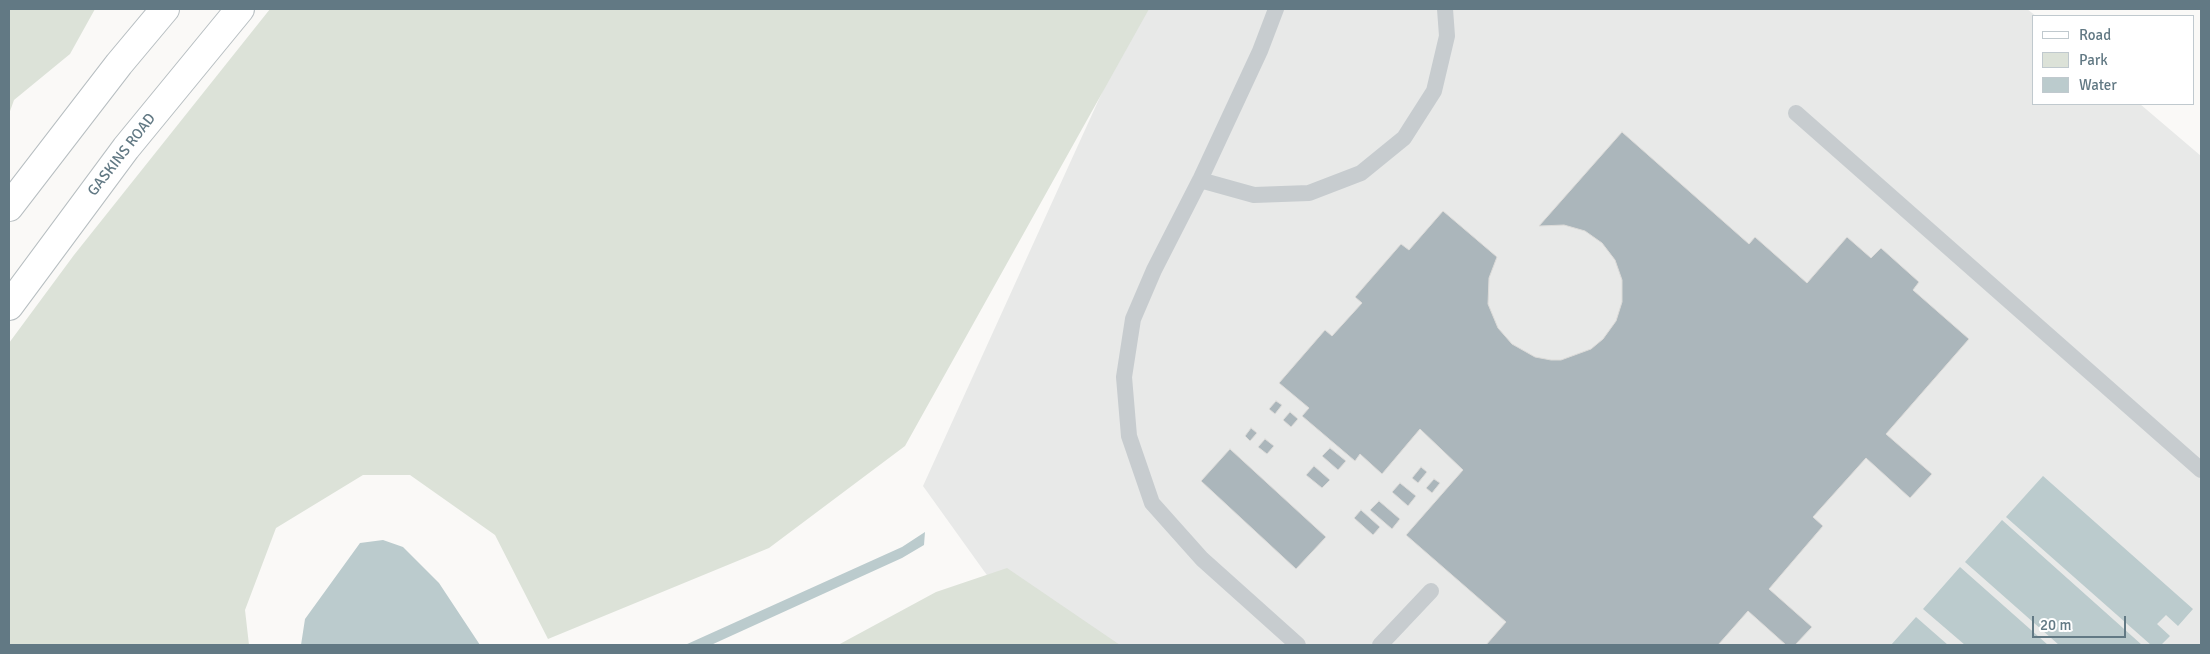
<!DOCTYPE html>
<html>
<head>
<meta charset="utf-8">
<style>
  body { margin:0 }
  #map { position:relative; width:2210px; height:654px; overflow:hidden; background:#faf9f7; font-family:Signika,sans-serif }
  canvas { display:block }
  .frame { position:absolute; inset:0; border:10px solid #627984; pointer-events:none }
  .legend { position:absolute; left:2032px; top:15px; width:162px; height:90px; box-sizing:border-box; background:#fff; border:1px solid #c0c9ce; margin:0; padding:6px 9px; list-style:none; font-size:15px; color:#627984 }
  .legend li { display:flex; align-items:center; gap:10px; height:25px }
  .legend b { width:25px; border:1px solid #c0c9ce }
  .scale { position:absolute; left:2032px; top:616px; width:94px; height:22px; box-sizing:border-box; border:2px solid #627984; border-top:0; padding-left:6px; font-size:15px; line-height:18px; white-space:nowrap; color:#627984; -webkit-text-stroke:4px #fff; paint-order:stroke }
</style>
</head>
<body>
<div id="map">
<canvas width="2210" height="654"></canvas>
<div class="frame"></div>
<ul class="legend">
<li><b style="height:6px;background:#fff"></b>Road</li>
<li><b style="height:14px;background:#dce2d8"></b>Park</li>
<li><b style="height:14px;background:#bbcbcd"></b>Water</li>
</ul>
<div class="scale">20 m</div>
</div>
<script>
const g = document.querySelector('canvas').getContext('2d');
g.lineJoin = 'round';
function paint(path, color) {
  g.fillStyle = color;
  g.fill(path, 'evenodd');
}
function toPath(rows) {
  const path = new Path2D();
  for (const r of rows) {
    path.moveTo(r[0], r[1]);
    for (let i = 2; i < r.length; i += 2) path.lineTo(r[i], r[i + 1]);
  }
  return path;
}
function strokePath(path, color, width, dash) {
  g.strokeStyle = color;
  g.lineWidth = width;
  g.lineCap = dash ? 'butt' : 'round';
  g.setLineDash(dash || []);
  g.stroke(path);
}
function label(font, color, halo, rows, align = 'center') {
  g.font = font + ' Signika,sans-serif';
  g.lineWidth = 5;
  g.setLineDash([]);
  g.textBaseline = 'middle';
  g.strokeStyle = halo;
  g.fillStyle = color;
  for (const [text, x, y, turn = 0] of rows) {
    g.save();
    g.translate(x, y);
    g.rotate((+turn || 0) * Math.PI / 180);
    g.textAlign = isNaN(turn) ? turn : align;
    if (halo) g.strokeText(text, 0, 0);
    g.fillText(text, 0, 0);
    g.restore();
  }
}
paint(toPath([
  [1140,9,2027,9,2036,16,2034,16,2034,104,2140,104,2201,156,2201,645,1037,645,923,486]
]), '#e8e9e8');
paint(toPath([
  [9,9,95,9,70,54,14,100,9,114],
  [270,9,1149,9,905,446,769,548,548,639,495,535,410,475,363,475,276,528,245,610,249,645,9,645,9,343,74,255],
  [1007,568,1120,645,838,645,936,592]
]), '#dce2d8');
paint(toPath([
  [2043,476,2193,609,2178,626,2166,615,2157,624,2170,636,2161,645,2151,645,2006,517],
  [2002,520,2142,645,2059,645,1965,562],
  [925,532,924,545,902,558,711,645,685,645,902,547],
  [383,540,403,547,439,583,480,645,301,645,305,619,360,543],
  [1960,567,2048,645,1965,645,1923,609],
  [1916,617,1948,645,1891,645]
]), '#bbcbcd');
const building = toPath([
  [1622,132,1749,244,1755,237,1807,283,1847,237,1871,258,1881,248,1919,282,1913,290,1969,339,1886,434,1932,474,1910,498,1866,458,1813,517,1823,526,1769,589,1812,627,1795,645,1786,645,1748,611,1718,645,1486,645,1506,622,1406,535,1463,470,1420,429,1382,474,1360,454,1355,461,1302,416,1309,408,1279,383,1325,330,1332,336,1362,303,1355,297,1401,244,1409,250,1443,211,1497,257,1489,278,1488,304,1498,328,1512,344,1535,357,1551,360,1561,360,1591,349,1603,339,1616,321,1622,302,1622,280,1615,260,1602,243,1585,231,1564,225,1539,226,1622,132],
  [1276,401,1282,405,1275,414,1269,409,1276,401],
  [1290,412,1298,419,1291,427,1283,420,1290,412],
  [1251,428,1257,433,1250,441,1245,436,1251,428],
  [1265,439,1274,446,1267,454,1258,447,1265,439],
  [1330,448,1346,461,1338,470,1322,456,1330,448],
  [1230,449,1326,537,1296,569,1201,481,1230,449],
  [1314,466,1330,480,1322,488,1306,475,1314,466],
  [1421,467,1427,472,1418,483,1412,478,1421,467],
  [1434,479,1440,483,1432,493,1426,488,1434,479],
  [1400,483,1416,496,1408,506,1392,492,1400,483],
  [1379,501,1400,519,1392,529,1370,510,1379,501],
  [1361,510,1380,527,1373,535,1354,518,1361,510]
]);
paint(building, '#abb6bb');
strokePath(building, '#dcdbd9', 1);
const primary = toPath([
  [9,207,119,64,165,9],
  [9,306,126,148,240,9]
]);
strokePath(primary, '#b7bec1', 30);
strokePath(toPath([
  [1276,9,1260,51,1200,180,1154,270,1133,319,1124,377,1129,436,1152,503,1202,559,1298,645],
  [1796,113,2201,470],
  [1200,180,1254,195,1309,193,1361,173,1404,138,1434,91,1447,36,1445,9],
  [1380,645,1431,591]
]), '#c7cccf', 16);
strokePath(primary, '#fff', 28);
label('15px', '#627984', '#fff', [
  ["GASKINS ROAD",122,155,-52]
]);
</script>
</body>
</html>
